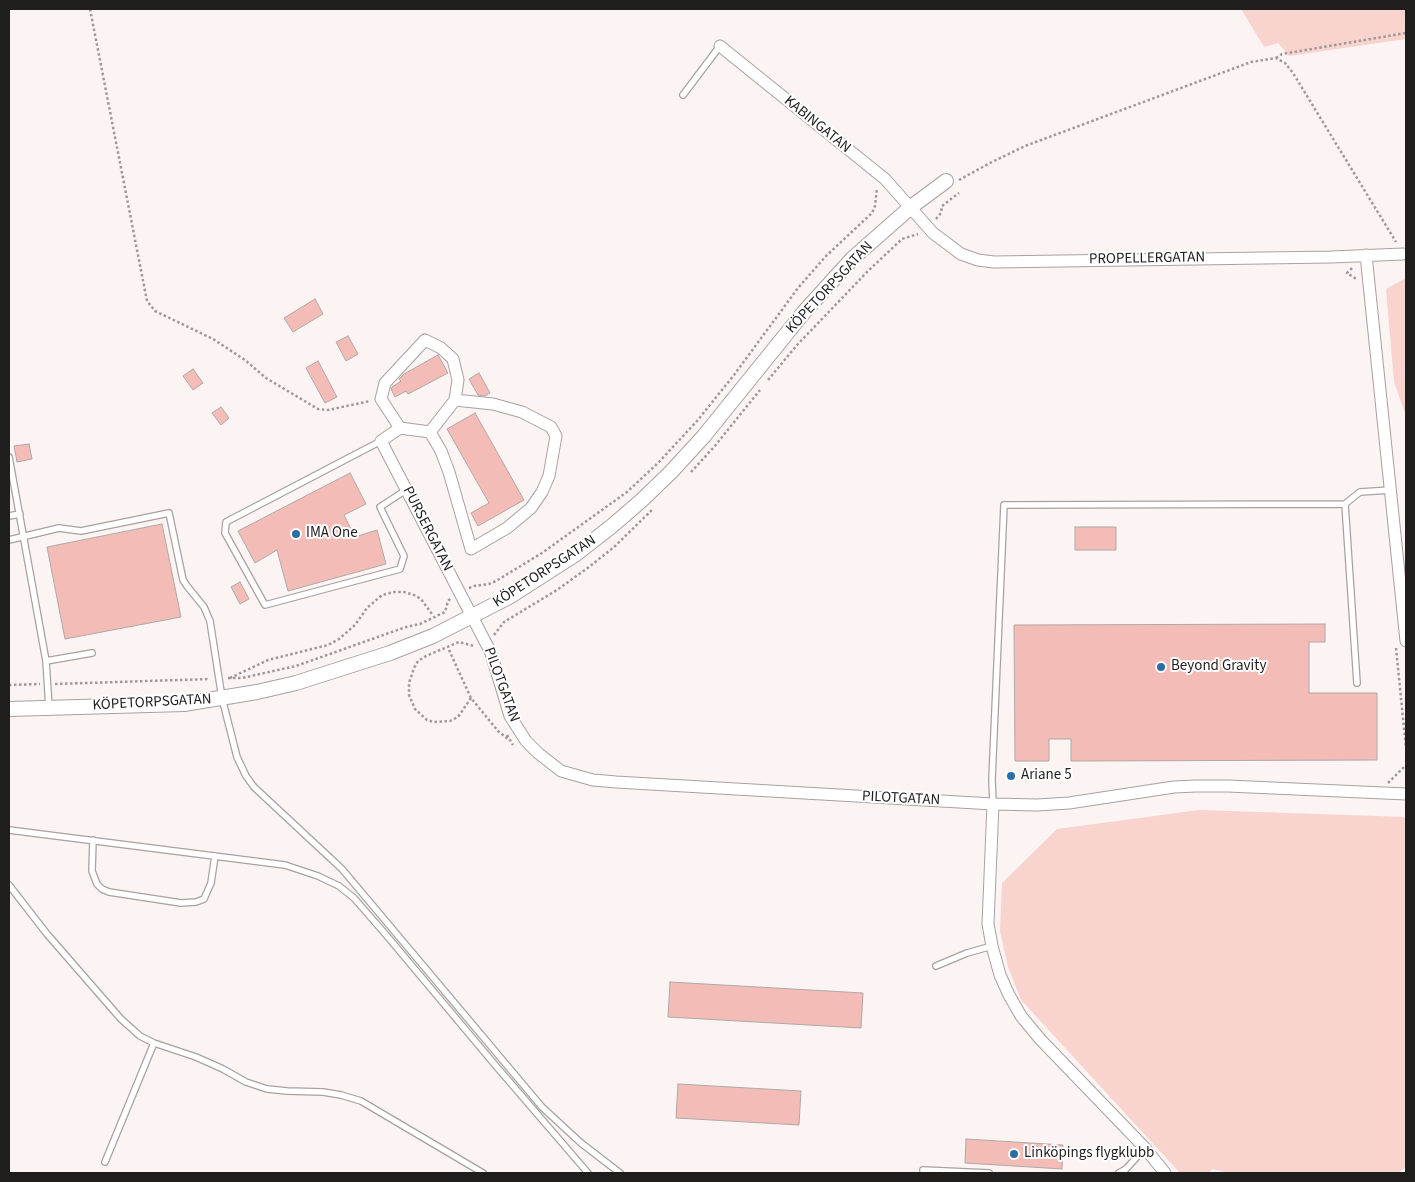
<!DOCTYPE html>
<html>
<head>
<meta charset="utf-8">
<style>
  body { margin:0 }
  #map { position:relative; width:1415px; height:1182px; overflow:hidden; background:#fcf4f3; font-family:"Source Sans 3",sans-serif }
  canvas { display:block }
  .frame { position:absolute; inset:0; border:10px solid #201e1d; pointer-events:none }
</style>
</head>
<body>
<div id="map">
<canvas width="1415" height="1182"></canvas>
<div class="frame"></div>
</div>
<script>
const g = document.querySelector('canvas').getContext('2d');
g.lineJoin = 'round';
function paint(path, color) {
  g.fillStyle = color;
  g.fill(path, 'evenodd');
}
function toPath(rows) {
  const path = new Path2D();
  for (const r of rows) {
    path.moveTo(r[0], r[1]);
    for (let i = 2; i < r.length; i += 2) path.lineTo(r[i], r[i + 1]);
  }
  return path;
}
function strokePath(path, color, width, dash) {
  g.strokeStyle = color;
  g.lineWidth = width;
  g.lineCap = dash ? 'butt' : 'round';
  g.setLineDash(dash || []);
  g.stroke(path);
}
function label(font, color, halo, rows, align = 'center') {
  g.font = font + ' "Source Sans 3",sans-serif';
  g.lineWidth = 4;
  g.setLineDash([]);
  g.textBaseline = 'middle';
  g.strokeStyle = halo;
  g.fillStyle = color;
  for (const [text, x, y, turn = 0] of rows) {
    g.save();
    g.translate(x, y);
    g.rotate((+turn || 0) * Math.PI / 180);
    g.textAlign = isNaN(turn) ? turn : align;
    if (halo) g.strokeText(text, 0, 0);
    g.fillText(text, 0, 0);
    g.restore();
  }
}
paint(toPath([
  [1241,9,1406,9,1406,39,1289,56,1278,43,1264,47],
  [1406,278,1406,416,1394,382,1386,289],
  [1199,810,1406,817,1406,1167,1398,1173,1229,1173,1212,1169,1209,1173,1180,1173,1021,1000,1008,967,1000,931,1002,883,1057,829]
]), '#f9d3ce');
const building = toPath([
  [315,299,323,314,293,332,284,318,315,299],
  [348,336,358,354,346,361,336,342,348,336],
  [438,355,448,373,408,394,406,391,395,397,391,389,392,387,401,381,399,379,404,374,438,355],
  [318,361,337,397,325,403,306,368,318,361],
  [193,369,203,383,193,390,183,376,193,369],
  [479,373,490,393,485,396,478,395,469,379,479,373],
  [221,407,229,418,221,425,212,413,221,407],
  [475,413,524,500,478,526,471,513,489,503,447,429,475,413],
  [29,444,32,459,17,462,14,446,29,444],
  [350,473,366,504,344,515,355,537,377,530,386,564,288,591,277,550,255,563,238,531,350,473],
  [162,524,181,617,65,639,47,547,162,524],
  [1075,527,1116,527,1116,550,1075,550,1075,527],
  [240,582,249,599,240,604,231,587,240,582],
  [1325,624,1325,642,1309,642,1309,693,1377,693,1377,760,1071,761,1071,739,1049,739,1049,761,1015,761,1014,625,1325,624],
  [670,982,863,993,861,1028,668,1017,670,982],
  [678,1084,801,1091,799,1125,676,1118,678,1084],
  [966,1139,1063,1145,1062,1169,965,1163,966,1139]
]);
paint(building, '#f4bcb6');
strokePath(building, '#aea8a7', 1);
const service = toPath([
  [683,95,720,46],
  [381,441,226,522,225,533,265,605,400,569,404,556,380,507,406,490],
  [9,457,46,661,49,708],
  [9,516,20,514],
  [9,540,59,528,81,531,169,513,183,580,187,586,204,607,210,621,222,698,237,757,246,776,254,787,342,869,542,1107,581,1143,620,1173],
  [46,661,92,653],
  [1357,683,1345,504,1360,492,1391,490],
  [993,804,992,779,1004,505,1345,504],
  [9,830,285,865,318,876,339,886,354,898,387,936,496,1066,588,1173],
  [93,840,92,871,97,884,102,889,109,892,181,903,196,902,204,899,211,883,215,856],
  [9,885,47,934,121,1019,140,1036,154,1043,196,1057,223,1069,246,1082,267,1089,287,1091,323,1092,341,1095,361,1101,483,1173],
  [936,966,967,953,992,946],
  [105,1162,154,1043],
  [923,1170,989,1173],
  [1119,1173,1126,1169,1145,1148]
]);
const minor = toPath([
  [720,46,885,179,933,233,961,254,978,260,994,262,1331,257,1403,254],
  [1366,255,1406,641],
  [400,428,381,441,491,653,510,716,526,741,538,753,561,771,593,780,616,782,993,804,1037,805,1069,803,1174,787,1196,786,1228,786,1406,794],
  [430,432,455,400,458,380,453,359,441,348,425,340,385,383,381,399,400,428,430,432,441,451,449,472,471,549,507,528,531,508,542,492,549,476,556,436,551,427,522,412,493,404,455,400],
  [993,804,988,924,992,946,1000,975,1009,995,1021,1016,1040,1039,1145,1148,1165,1173]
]);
const tertiary = toPath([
  [9,709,184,704,257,692,296,683,390,653,433,636,509,597,576,554,612,526,642,500,671,472,704,436,804,312,853,258,911,207,946,181]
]);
strokePath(service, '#a8a1a0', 8);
strokePath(minor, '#a8a1a0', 13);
strokePath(tertiary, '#a8a1a0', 16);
strokePath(toPath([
  [90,9,147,301,155,311,213,339,245,360,266,378,318,409,328,410,370,401],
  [1276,58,1282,54,1406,33],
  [959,180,990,163,1025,146,1251,62,1276,58,1285,63,1293,73,1396,242],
  [936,219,941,213,942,206,959,193],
  [1352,268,1347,273,1358,280],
  [768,380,797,345,868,271,902,239,918,234],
  [691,472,714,447,760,390],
  [469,588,474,586,489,584,496,581,542,553,627,492,658,463,697,421,734,375,798,288,826,256,872,213,875,206,877,188],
  [494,635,504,622,509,619,557,590,589,567,614,547,653,509],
  [1396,648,1406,748],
  [449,650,471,698,498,731,508,739],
  [228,678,242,678,296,666,406,627,420,624,445,612,448,601,451,598],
  [230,678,268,660,328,645,339,639,355,625,367,608,382,595,394,592,404,592,414,595,421,599,432,614],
  [55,684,210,679],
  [9,685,40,684],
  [471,698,458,717,450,721,434,722,427,720,415,709,409,695,409,683,414,668,418,661,426,656,459,642,474,646],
  [507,735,513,745],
  [1388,783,1406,765]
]), '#9e9897', 2.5, [2.5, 2.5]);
strokePath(service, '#fff', 5.5);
strokePath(minor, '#fff', 11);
strokePath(tertiary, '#fff', 14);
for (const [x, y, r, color] of [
  [296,534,5,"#2b6ea3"],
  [1161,667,5,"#2b6ea3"],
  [1011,776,5,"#2b6ea3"],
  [1014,1154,5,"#2b6ea3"]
]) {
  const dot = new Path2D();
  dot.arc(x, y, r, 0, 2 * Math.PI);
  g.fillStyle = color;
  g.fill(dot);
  strokePath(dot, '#fff', 2);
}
label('15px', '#201e1d', '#fff', [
  ["KABINGATAN",817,125,39],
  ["PROPELLERGATAN",1147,259,-1],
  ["KÖPETORPSGATAN",830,288,-47],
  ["PURSERGATAN",427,529,63],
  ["KÖPETORPSGATAN",545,572,-33],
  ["PILOTGATAN",501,685,70],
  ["KÖPETORPSGATAN",152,703,-3],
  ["PILOTGATAN",901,799,3]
]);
label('15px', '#201e1d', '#fff', [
  ["IMA One",306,534],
  ["Beyond Gravity",1171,667],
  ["Ariane 5",1021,776],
  ["Linköpings flygklubb",1024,1154]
], 'left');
</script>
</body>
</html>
